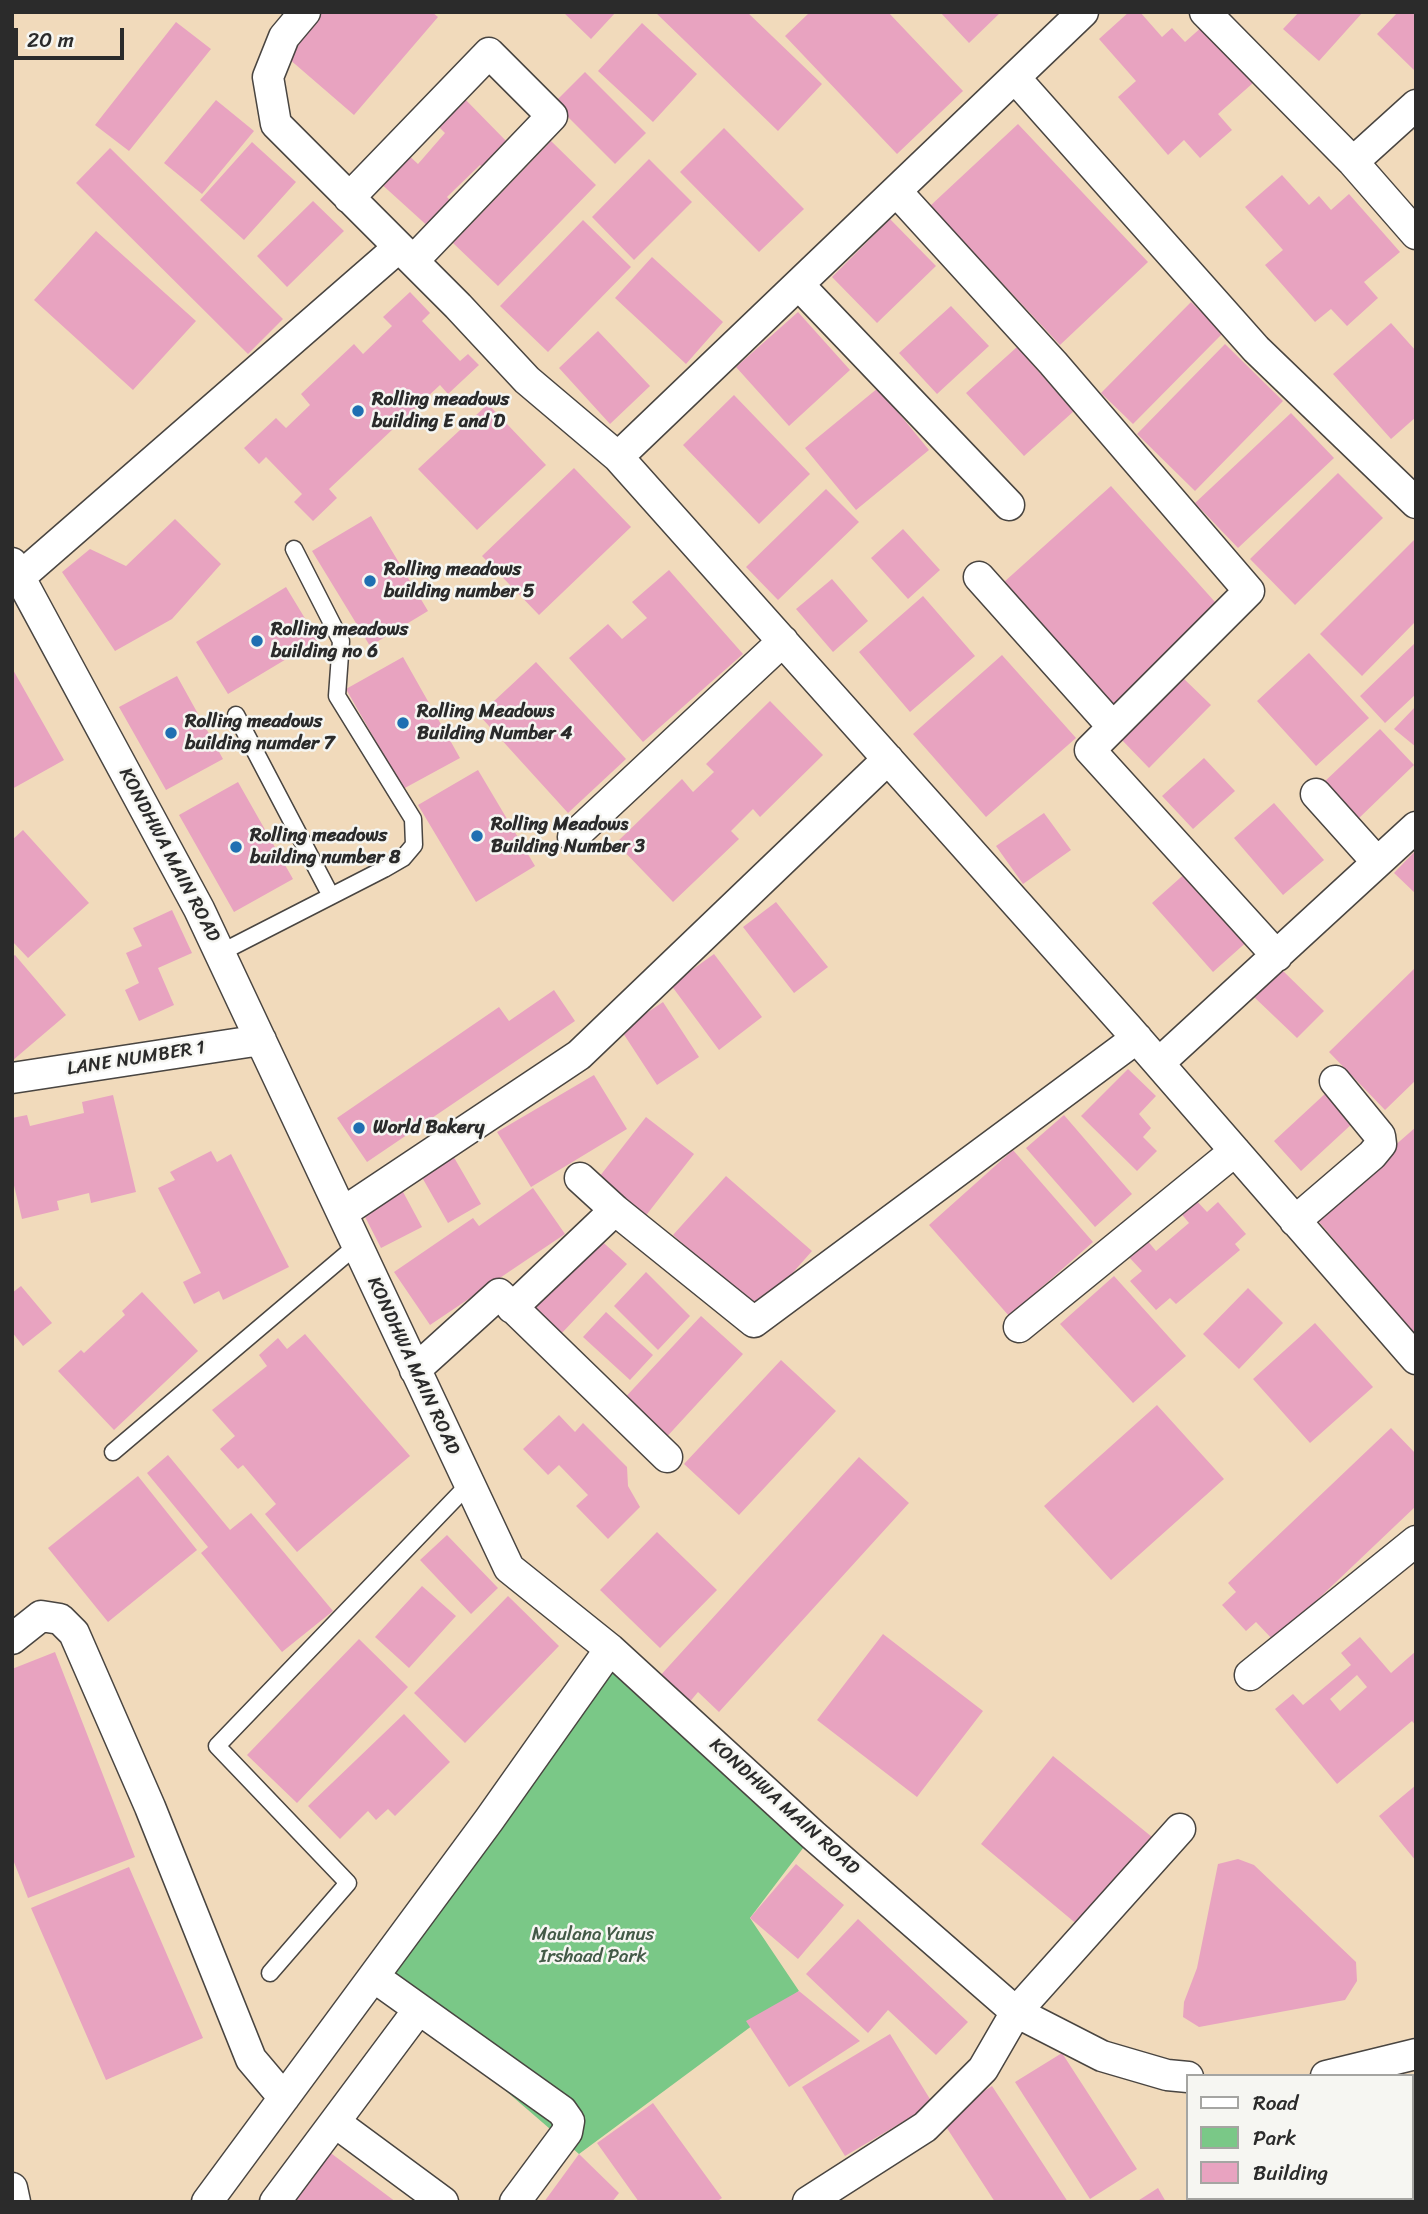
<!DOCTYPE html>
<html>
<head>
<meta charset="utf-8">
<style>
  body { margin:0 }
  #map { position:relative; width:1428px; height:2214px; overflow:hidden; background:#f1dabb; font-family:Sriracha,sans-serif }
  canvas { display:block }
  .frame { position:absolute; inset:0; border:14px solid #2b2b2b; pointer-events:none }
  .legend { position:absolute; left:1186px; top:2074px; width:228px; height:126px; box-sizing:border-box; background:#f6f6f2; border:2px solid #a5a5a2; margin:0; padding:9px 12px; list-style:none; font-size:21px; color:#2b2b2b }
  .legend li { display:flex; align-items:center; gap:14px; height:35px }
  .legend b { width:35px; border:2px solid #a5a5a2 }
  .scale { position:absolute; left:14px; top:28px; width:110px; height:32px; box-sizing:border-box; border:4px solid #2b2b2b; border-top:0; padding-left:9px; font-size:21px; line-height:24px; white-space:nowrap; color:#2b2b2b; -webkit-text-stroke:5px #f6f6f2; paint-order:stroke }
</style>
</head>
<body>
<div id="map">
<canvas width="1428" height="2214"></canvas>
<div class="frame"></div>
<ul class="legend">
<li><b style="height:9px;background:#fff"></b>Road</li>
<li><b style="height:19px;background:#7ac887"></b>Park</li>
<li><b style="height:19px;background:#e8a3c0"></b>Building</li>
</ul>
<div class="scale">20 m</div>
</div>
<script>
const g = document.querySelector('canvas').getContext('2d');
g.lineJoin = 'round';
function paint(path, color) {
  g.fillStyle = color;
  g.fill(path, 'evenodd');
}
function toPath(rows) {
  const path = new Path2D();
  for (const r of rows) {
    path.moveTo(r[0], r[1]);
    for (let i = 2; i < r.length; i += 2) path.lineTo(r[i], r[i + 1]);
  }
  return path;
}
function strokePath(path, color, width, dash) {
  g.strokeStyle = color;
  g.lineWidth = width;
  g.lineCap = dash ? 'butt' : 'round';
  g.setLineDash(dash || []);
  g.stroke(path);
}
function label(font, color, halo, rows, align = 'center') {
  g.font = font + ' Sriracha,sans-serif';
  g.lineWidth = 5;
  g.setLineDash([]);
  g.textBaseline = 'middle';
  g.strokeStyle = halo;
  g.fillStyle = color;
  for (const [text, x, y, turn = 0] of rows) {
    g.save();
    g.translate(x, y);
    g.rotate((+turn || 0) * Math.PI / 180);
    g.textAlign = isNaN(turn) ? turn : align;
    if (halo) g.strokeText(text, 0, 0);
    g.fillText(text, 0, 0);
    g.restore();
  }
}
paint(toPath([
  [610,1649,813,1835,750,1918,799,1991,579,2154,374,1977]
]), '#7ac887');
paint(toPath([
  [315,12,432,12,438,17,354,115,281,52],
  [563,12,616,12,591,39],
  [655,12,747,12,822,84,778,131],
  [810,12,888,12,963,91,897,154,785,36],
  [940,12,1001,12,969,43],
  [1129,12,1140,12,1162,37,1172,28,1185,42,1203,26,1253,83,1218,114,1232,130,1200,158,1184,140,1168,155,1118,97,1136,81,1099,39],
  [1299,12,1363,12,1319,61,1283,29],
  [1398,12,1416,12,1416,72,1377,34],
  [176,22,211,49,129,151,95,125],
  [642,23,697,74,653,122,598,71],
  [585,72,646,133,615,164,554,103],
  [461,95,510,145,486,171,480,165,447,197,456,206,432,230,378,181,405,152,418,164,445,133,434,122],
  [216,100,254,131,202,194,164,163],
  [1018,124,1148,262,1060,345,930,206],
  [724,128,804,209,759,252,680,172],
  [551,141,596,185,498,286,453,243],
  [252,142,296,182,244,240,200,200],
  [110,148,283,319,248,354,76,183],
  [649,159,692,202,634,260,592,217],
  [1282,175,1309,205,1319,196,1331,210,1349,194,1400,252,1364,282,1378,298,1347,326,1331,309,1315,322,1265,265,1283,250,1245,207],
  [313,201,344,231,287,287,257,256],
  [890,219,936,266,877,323,832,277],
  [583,220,631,267,548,352,500,306],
  [96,231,196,321,133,390,34,300],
  [652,257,723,322,686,364,615,298],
  [410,292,430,313,422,321,460,361,468,354,479,365,448,394,440,385,329,489,337,498,313,521,294,502,302,494,266,457,259,464,244,448,276,418,286,428,310,405,301,394,354,344,363,354,392,326,383,317],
  [1191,302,1223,333,1133,424,1101,393],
  [951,306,989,346,937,394,899,353],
  [798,312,850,370,789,426,736,367],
  [1391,323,1416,351,1416,417,1391,439,1333,374],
  [598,331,650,386,610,424,559,368],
  [1225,344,1283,401,1195,491,1137,434],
  [1017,347,1074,411,1024,456,966,393],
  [878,388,929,450,856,510,805,448],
  [734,395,810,474,759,524,683,445],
  [488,404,546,465,477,530,418,469],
  [1291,413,1334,458,1238,548,1195,503],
  [574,468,631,527,539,615,482,556],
  [1338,473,1383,518,1295,605,1250,559],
  [1111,486,1224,612,1108,717,994,591],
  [826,489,859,522,778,600,746,567],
  [371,516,428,611,370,646,312,551],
  [175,519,221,564,172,619,115,651,62,572,90,549,126,566],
  [903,529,940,570,908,599,871,558],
  [1416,538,1416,621,1362,676,1320,634],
  [669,570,743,654,643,742,569,658,608,624,622,639,647,618,632,602],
  [832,579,868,621,833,652,796,609],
  [286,587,318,640,228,694,196,642],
  [923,596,975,656,910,712,859,652],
  [1416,642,1416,694,1385,723,1360,696],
  [1309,653,1369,718,1316,766,1257,701],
  [1002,655,1076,738,986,817,913,734],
  [403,657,460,758,403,789,346,689],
  [536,662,626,759,568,813,479,715],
  [12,668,64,760,12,789],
  [177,676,223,759,166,790,119,707],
  [1182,677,1211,705,1149,768,1121,739],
  [770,701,823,755,760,817,753,809,731,831,739,839,673,902,616,843,682,779,693,792,714,772,706,764],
  [1416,706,1416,747,1394,729],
  [1380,729,1414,765,1357,820,1322,784],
  [1204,758,1235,791,1193,829,1162,796],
  [478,770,535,866,476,902,418,805],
  [238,782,293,879,234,912,179,815],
  [1274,803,1324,860,1283,895,1234,838],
  [1044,813,1071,850,1023,884,996,846],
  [23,830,89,903,28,958,12,941,12,840],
  [1416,850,1416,894,1394,873],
  [1189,870,1250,939,1213,972,1152,903],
  [776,902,828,967,794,993,743,927],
  [172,910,192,953,158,968,174,1005,139,1021,125,990,139,983,126,953,142,946,133,928],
  [714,954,762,1017,719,1050,671,985],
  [15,955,66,1015,12,1061,12,957],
  [1416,967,1416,1080,1385,1110,1329,1052],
  [1280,968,1324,1011,1297,1038,1253,996],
  [554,990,575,1021,367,1162,337,1118,499,1007,509,1021],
  [663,1002,699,1057,657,1085,621,1030],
  [1128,1069,1156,1096,1139,1114,1151,1128,1143,1137,1157,1151,1137,1171,1081,1116],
  [594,1075,627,1129,531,1187,497,1132],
  [1327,1092,1354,1122,1301,1171,1274,1141],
  [113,1095,136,1192,91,1203,89,1193,57,1201,59,1210,22,1219,12,1177,12,1118,27,1115,30,1126,84,1113,82,1102],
  [1064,1115,1132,1194,1095,1227,1026,1148],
  [646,1117,694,1154,644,1218,596,1181],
  [1416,1127,1416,1336,1314,1216],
  [1013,1150,1093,1242,1009,1316,929,1225],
  [211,1151,217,1162,231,1154,289,1267,223,1300,219,1291,194,1304,183,1282,201,1273,158,1188,175,1180,170,1172],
  [452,1154,481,1204,448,1223,419,1172],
  [726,1176,812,1251,759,1311,673,1235],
  [533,1188,565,1234,430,1325,394,1272,473,1218,479,1226],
  [402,1190,422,1227,381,1248,362,1211],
  [1194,1198,1207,1212,1218,1202,1246,1234,1235,1244,1240,1250,1176,1304,1170,1298,1156,1310,1130,1281,1142,1271,1127,1255,1146,1239,1156,1251,1189,1223,1179,1211],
  [596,1236,627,1264,561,1334,531,1306],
  [646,1272,690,1316,658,1350,614,1306],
  [1114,1276,1186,1356,1133,1403,1060,1324],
  [21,1286,52,1323,23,1346,12,1332,12,1293],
  [1248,1288,1283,1323,1239,1369,1203,1334],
  [142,1292,198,1351,114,1430,58,1371,81,1350,84,1353,125,1315,122,1311],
  [606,1312,653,1355,630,1380,583,1337],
  [701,1316,743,1354,662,1442,620,1403],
  [1315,1323,1373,1387,1310,1443,1253,1379],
  [305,1334,410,1456,297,1552,265,1514,276,1504,243,1465,238,1469,220,1449,235,1436,212,1410,267,1366,259,1355,278,1338,287,1349],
  [781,1360,836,1411,739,1515,684,1464],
  [1157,1405,1224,1479,1111,1580,1044,1506],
  [559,1415,575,1432,583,1423,627,1467,628,1486,640,1507,608,1539,576,1506,588,1495,559,1465,548,1475,523,1449],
  [1391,1428,1416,1454,1416,1506,1274,1641,1256,1622,1246,1631,1222,1605,1236,1592,1228,1583],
  [168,1455,230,1530,251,1513,333,1611,282,1652,201,1553,208,1547,147,1473],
  [859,1457,909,1503,719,1712,698,1692,688,1704,659,1677],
  [138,1476,197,1550,108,1622,48,1548],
  [657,1532,717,1590,660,1648,600,1590],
  [447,1535,498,1588,471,1614,420,1560],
  [422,1586,456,1616,409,1668,375,1637],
  [508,1596,559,1646,465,1743,414,1693],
  [883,1634,983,1711,917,1797,817,1720],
  [1360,1637,1391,1673,1416,1651,1416,1726,1412,1721,1337,1784,1275,1709,1293,1694,1303,1705,1351,1665,1341,1653],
  [1357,1675,1367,1687,1340,1711,1330,1699],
  [359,1639,408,1687,297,1803,247,1755],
  [55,1652,135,1857,28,1898,12,1857,12,1669],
  [404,1714,450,1762,395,1816,388,1809,376,1820,368,1811,340,1839,308,1806],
  [1053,1756,1152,1837,1079,1926,981,1844],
  [1416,1785,1416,1861,1379,1816],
  [1238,1859,1254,1865,1356,1962,1357,1981,1345,2000,1199,2027,1183,2017,1184,2002,1197,1968,1218,1864],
  [796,1864,844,1905,798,1959,750,1918],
  [129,1867,203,2038,106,2080,31,1908],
  [858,1919,968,2022,936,2055,888,2010,868,2033,806,1974],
  [799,1991,860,2041,789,2087,746,2021],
  [890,2034,933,2104,845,2156,802,2087],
  [1062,2053,1137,2169,1090,2199,1015,2082],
  [992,2086,1068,2202,995,2202,941,2119],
  [653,2103,722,2198,716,2202,639,2202,597,2143],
  [328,2151,396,2202,290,2202],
  [579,2154,619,2193,612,2202,544,2202],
  [1158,2188,1166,2202,1136,2202]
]), '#e8a3c0');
const lane = toPath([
  [236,715,331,896],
  [220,953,384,869,403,858,414,845,413,819,337,696,341,641,294,549],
  [113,1452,356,1246],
  [270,1973,348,1883,217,1746,469,1484]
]);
const street = toPath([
  [305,12,284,37,268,77,276,124,458,306,527,380,618,457,1127,1027,1416,1359],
  [1205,12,1353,162,1416,234],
  [1016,79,1256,349,1416,503],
  [1353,162,1416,105],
  [897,192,1053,363,1249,591,1090,750,1277,956],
  [349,198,489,53,552,116,413,261],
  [799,285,1009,505],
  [618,457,1083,12],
  [12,563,199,909,509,1568,610,1649,813,1835,1016,2012,1102,2056,1167,2075,1188,2077],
  [20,577,399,247],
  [979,577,1113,727],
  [1316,794,1377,862],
  [573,837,783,641],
  [1159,1063,1416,827],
  [12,1078,261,1040],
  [580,1178,615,1210],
  [342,1213,579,1055,888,759],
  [1295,1221,1372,1155,1381,1144,1380,1136,1335,1081],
  [512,1308,615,1210,754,1322,1137,1038],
  [1019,1327,1235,1151],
  [415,1370,499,1294,667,1457],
  [12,1639,41,1616,60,1619,74,1633,150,1807,251,2059,284,2098],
  [1250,1675,1416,1541],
  [374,1977,562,2111,569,2121,567,2132,515,2202],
  [1326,2076,1416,2054],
  [336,2123,443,2202],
  [12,2188,15,2202],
  [207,2202,489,1820,610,1649],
  [275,2202,419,2009],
  [808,2202,925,2127,983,2069,1016,2012,1180,1829]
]);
strokePath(lane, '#494541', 19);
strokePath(street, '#494541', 33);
strokePath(lane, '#fff', 16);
strokePath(street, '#fff', 30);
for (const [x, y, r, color] of [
  [358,411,7,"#1f6fb2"],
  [370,581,7,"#1f6fb2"],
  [257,641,7,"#1f6fb2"],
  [403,723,7,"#1f6fb2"],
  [171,733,7,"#1f6fb2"],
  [477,836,7,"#1f6fb2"],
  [236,847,7,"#1f6fb2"],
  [359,1128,7,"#1f6fb2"]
]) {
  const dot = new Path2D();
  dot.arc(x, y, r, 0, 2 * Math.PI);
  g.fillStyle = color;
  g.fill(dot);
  strokePath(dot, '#f6f6f2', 2.5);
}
label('bold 19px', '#2b2b2b', '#f6f6f2', [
  ["Rolling meadows",372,400],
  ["building E and D",372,422],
  ["Rolling meadows",384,570],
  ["building number 5",384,592],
  ["Rolling meadows",271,630],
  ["building no 6",271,652],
  ["Rolling Meadows",417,712],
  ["Building Number 4",417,734],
  ["Rolling meadows",185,722],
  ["building numder 7",185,744],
  ["Rolling Meadows",491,825],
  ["Building Number 3",491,847],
  ["Rolling meadows",250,836],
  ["building number 8",250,858],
  ["World Bakery",373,1128]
], 'left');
label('19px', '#2b2b2b', '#f6f6f2', [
  ["KONDHWA MAIN ROAD",169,855,62],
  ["LANE NUMBER 1",136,1059,-9],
  ["KONDHWA MAIN ROAD",413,1366,65],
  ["KONDHWA MAIN ROAD",784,1807,42]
]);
label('19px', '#435a47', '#f6f6f2', [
  ["Maulana Yunus",593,1935],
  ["Irshaad Park",593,1957]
]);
</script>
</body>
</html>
